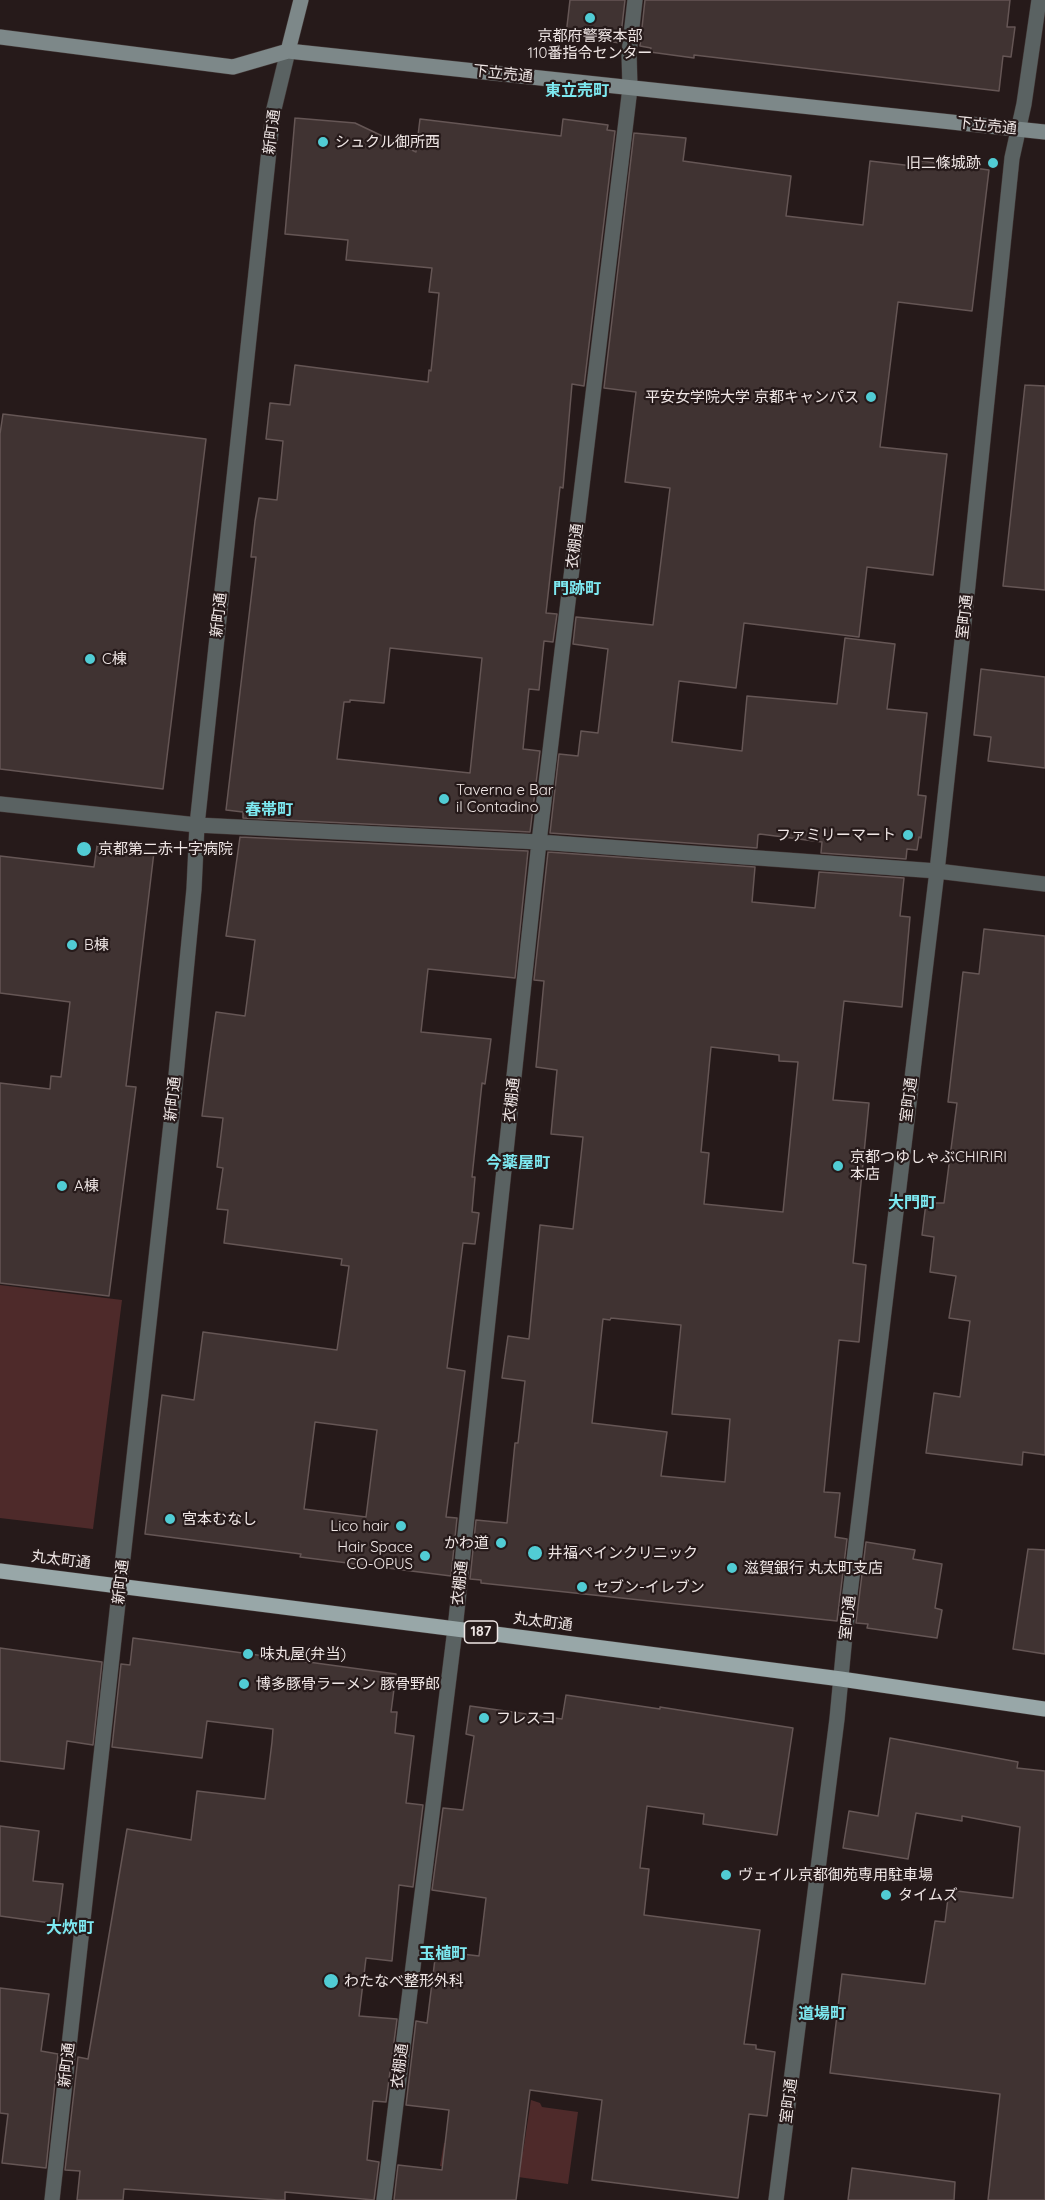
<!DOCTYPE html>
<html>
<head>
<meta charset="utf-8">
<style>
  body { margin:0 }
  canvas { display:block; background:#261a1a }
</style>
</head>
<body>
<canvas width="1045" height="2200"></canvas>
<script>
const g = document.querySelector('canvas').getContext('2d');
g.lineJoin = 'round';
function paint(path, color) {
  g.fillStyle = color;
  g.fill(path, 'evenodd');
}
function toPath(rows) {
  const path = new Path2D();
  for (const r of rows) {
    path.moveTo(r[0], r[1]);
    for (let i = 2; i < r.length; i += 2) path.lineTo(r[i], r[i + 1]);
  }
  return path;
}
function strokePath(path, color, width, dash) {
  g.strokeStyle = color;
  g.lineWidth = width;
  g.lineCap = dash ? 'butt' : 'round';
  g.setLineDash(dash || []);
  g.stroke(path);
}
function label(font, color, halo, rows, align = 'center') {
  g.font = font + ' Quicksand,"Noto Sans JP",sans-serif';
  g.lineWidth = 4.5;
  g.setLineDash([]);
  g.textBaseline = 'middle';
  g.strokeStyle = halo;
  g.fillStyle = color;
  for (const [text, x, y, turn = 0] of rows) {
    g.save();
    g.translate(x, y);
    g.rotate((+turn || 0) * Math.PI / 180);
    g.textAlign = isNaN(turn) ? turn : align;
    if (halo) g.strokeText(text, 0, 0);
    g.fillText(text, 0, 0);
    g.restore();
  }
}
paint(toPath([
  [0,1285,122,1300,93,1529,0,1518],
  [531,2100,540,2103,542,2107,578,2112,568,2184,440,2166,444,2143,523,2152]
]), '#4e2a2a');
const building = toPath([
  [570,0,625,0,620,43,566,35,570,0],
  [645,0,1010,0,1007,27,1015,27,1011,57,1003,56,999,91,694,55,694,58,650,52,651,48,640,46,645,0],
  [295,118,355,123,416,152,420,119,561,136,563,119,608,125,607,130,615,131,584,386,572,384,563,488,560,487,546,613,557,614,553,642,544,641,539,690,529,689,523,749,540,751,530,832,243,818,243,812,226,810,256,557,251,557,255,521,259,498,277,500,283,441,266,439,270,403,290,405,295,365,428,382,429,370,431,371,439,293,429,292,432,268,346,260,348,240,285,234,295,118],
  [390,648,482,658,470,773,337,759,344,702,350,702,350,700,384,703,390,648],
  [634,133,686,138,683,161,791,176,786,216,863,225,870,161,913,166,914,160,989,170,972,311,898,302,880,447,947,454,933,575,867,567,859,637,744,623,736,688,679,681,672,742,742,751,747,696,837,704,845,638,895,644,887,709,927,713,918,795,926,796,921,838,919,837,917,850,907,849,906,859,821,853,822,842,760,834,758,835,757,848,550,833,559,754,578,756,581,731,598,733,608,649,573,644,576,617,653,625,670,488,625,482,636,392,604,388,634,133],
  [1025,385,1045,386,1045,590,1003,586,1025,385],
  [3,414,206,439,163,789,0,769,0,434,3,414],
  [981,669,1045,677,1045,768,988,761,991,737,974,735,981,669],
  [240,837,528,851,515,978,428,969,421,1032,491,1039,485,1084,482,1083,472,1177,475,1177,472,1212,479,1213,475,1244,463,1243,447,1368,465,1371,446,1517,457,1518,451,1576,300,1557,301,1554,145,1534,162,1395,194,1400,203,1332,337,1350,349,1266,341,1265,342,1259,224,1243,228,1210,217,1209,223,1168,217,1167,223,1118,202,1116,210,1054,216,1012,245,1016,255,940,226,936,240,837],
  [315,1422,377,1430,366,1517,304,1509,315,1422],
  [97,846,154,852,126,1086,136,1087,109,1296,0,1283,0,1083,50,1089,51,1076,61,1077,70,1002,0,993,0,856,94,867,97,846],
  [548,852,755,867,752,902,815,908,819,872,904,878,900,916,910,917,902,1007,844,1001,833,1100,869,1103,853,1263,866,1265,859,1342,839,1340,824,1492,840,1493,835,1537,847,1539,837,1621,481,1583,481,1580,470,1579,476,1520,507,1523,515,1443,518,1443,525,1381,502,1378,508,1336,529,1339,540,1225,573,1229,583,1137,551,1134,557,1070,536,1067,544,981,534,980,548,852],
  [711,1047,779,1055,779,1061,798,1062,783,1212,704,1204,709,1153,701,1152,711,1047],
  [611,1318,681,1325,672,1414,730,1419,725,1482,661,1476,667,1432,592,1423,603,1319,610,1320,611,1318],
  [984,929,1045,936,1045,1455,1023,1452,1022,1465,926,1453,934,1393,960,1397,970,1321,949,1318,956,1276,930,1272,934,1237,922,1235,926,1203,944,1203,957,1103,948,1102,963,972,979,974,984,929],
  [866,1542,915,1550,913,1559,942,1564,935,1608,942,1610,937,1638,867,1628,868,1624,856,1623,866,1542],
  [1028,1549,1045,1550,1045,1654,1013,1649,1028,1549],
  [133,1638,396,1674,391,1712,397,1712,395,1733,414,1736,406,1803,423,1805,413,1887,399,1885,392,1961,366,1958,359,2016,397,2019,386,2102,373,2101,367,2160,379,2162,374,2200,285,2192,285,2200,278,2200,124,2189,123,2200,77,2200,80,2171,65,2170,78,2057,88,2059,127,1829,191,1840,197,1791,265,1799,272,1742,273,1729,207,1721,202,1758,112,1747,121,1664,130,1665,133,1638],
  [0,1648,102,1662,93,1745,67,1741,64,1769,0,1761,0,1648],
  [566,1695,660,1709,660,1707,793,1728,777,1835,703,1824,704,1814,647,1806,640,1868,649,1869,644,1915,760,1930,744,2044,756,2045,756,2049,775,2052,767,2116,749,2114,738,2198,592,2180,602,2100,530,2090,516,2200,394,2200,398,2165,442,2170,449,2110,406,2105,416,2021,427,2023,436,1951,479,1956,486,1898,432,1890,443,1808,463,1810,474,1736,466,1734,470,1706,562,1719,566,1695],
  [890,1738,1018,1762,1017,1768,1045,1771,1045,2200,988,2200,1000,2094,830,2073,842,1974,925,1984,935,1921,945,1922,949,1890,1013,1898,1020,1827,962,1816,962,1821,916,1813,908,1859,843,1848,849,1811,878,1816,890,1738],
  [0,1826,39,1831,33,1881,63,1884,58,1924,0,1916,0,1826],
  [0,1988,49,1994,41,2051,58,2054,46,2168,2,2163,8,2114,0,2113,0,1988],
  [852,2168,955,2182,954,2200,848,2200,852,2168]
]);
paint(building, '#403332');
strokePath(building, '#655655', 1.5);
const street = toPath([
  [0,804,197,825,539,842,937,871,1045,884],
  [52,2200,174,1096,194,889,197,825,273,113,288,51],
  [384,2200,455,1629,539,842,630,88,629,53,635,0],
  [776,2200,837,1719,845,1635,937,871,966,604,1012,158,1024,104,1039,0]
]);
const secondary = toPath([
  [0,37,233,67,288,51,1045,132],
  [288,51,301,0]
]);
const primary = toPath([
  [0,1571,495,1634,841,1679,1045,1709]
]);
strokePath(street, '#423736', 16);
strokePath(secondary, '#423736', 16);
strokePath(primary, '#423736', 16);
strokePath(street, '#5a6262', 15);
strokePath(secondary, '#7d8889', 15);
strokePath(primary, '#98a7a8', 15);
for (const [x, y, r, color] of [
  [590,18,6,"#51ccd4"],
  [323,142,6,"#51ccd4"],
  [993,163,6,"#51ccd4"],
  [871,397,6,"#51ccd4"],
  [90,659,6,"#51ccd4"],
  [444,799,6,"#51ccd4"],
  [908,835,6,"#51ccd4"],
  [84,849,8,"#51ccd4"],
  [72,945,6,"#51ccd4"],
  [838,1166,6,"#51ccd4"],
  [62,1186,6,"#51ccd4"],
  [170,1519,6,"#51ccd4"],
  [401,1526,6,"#51ccd4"],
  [501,1543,6,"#51ccd4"],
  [535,1553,8,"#51ccd4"],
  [425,1556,6,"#51ccd4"],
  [732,1568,6,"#51ccd4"],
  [582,1587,6,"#51ccd4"],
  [248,1654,6,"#51ccd4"],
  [244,1684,6,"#51ccd4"],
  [484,1718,6,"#51ccd4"],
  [726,1875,6,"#51ccd4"],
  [886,1895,6,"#51ccd4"],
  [331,1981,8,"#51ccd4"]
]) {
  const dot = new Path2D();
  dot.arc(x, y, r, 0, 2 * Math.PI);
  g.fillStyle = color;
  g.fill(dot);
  strokePath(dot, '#261a1a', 2);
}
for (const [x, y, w] of [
  [481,1632,33]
]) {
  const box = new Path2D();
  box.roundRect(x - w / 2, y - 11, w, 22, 4.5);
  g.fillStyle = '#261a1a';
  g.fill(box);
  strokePath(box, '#efe6e5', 1.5);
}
label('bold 14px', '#efe6e5', null, [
  ["187",481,1632]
]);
label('15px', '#efe6e5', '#261a1a', [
  ["京都府警察本部",590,36,"center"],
  ["110番指令センター",590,53,"center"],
  ["シュクル御所西",335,142],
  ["旧二條城跡",981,163,"right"],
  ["平安女学院大学 京都キャンパス",859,397,"right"],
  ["C棟",102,659],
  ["Taverna e Bar",456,790],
  ["il Contadino",456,807],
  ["ファミリーマート",896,835,"right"],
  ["京都第二赤十字病院",98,849],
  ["B棟",84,945],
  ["京都つゆしゃぶCHIRIRI",850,1157],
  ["本店",850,1174],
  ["A棟",74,1186],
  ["宮本むなし",182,1519],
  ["Lico hair",389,1526,"right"],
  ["かわ道",489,1543,"right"],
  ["Hair Space",413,1547,"right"],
  ["CO-OPUS",413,1564,"right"],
  ["井福ペインクリニック",548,1553],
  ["滋賀銀行 丸太町支店",744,1568],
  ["セブン-イレブン",594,1587],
  ["味丸屋(弁当)",260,1654],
  ["博多豚骨ラーメン 豚骨野郎",256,1684],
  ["フレスコ",496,1718],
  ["ヴェイル京都御苑専用駐車場",738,1875],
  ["タイムズ",898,1895],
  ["わたなべ整形外科",344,1981]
], 'left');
label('15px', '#efe6e5', '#261a1a', [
  ["下立売通",503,74,6],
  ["下立売通",987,126,6],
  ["新町通",272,132,-83],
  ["衣棚通",575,546,-83],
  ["新町通",219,615,-84],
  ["室町通",965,617,-84],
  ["新町通",173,1099,-84],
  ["衣棚通",512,1100,-84],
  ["室町通",909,1100,-83],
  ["丸太町通",61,1560,7],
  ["新町通",121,1582,-84],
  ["衣棚通",460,1583,-84],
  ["室町通",848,1618,-84],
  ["丸太町通",543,1622,7],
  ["新町通",67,2065,-84],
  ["衣棚通",400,2066,-83],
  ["室町通",789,2101,-83]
]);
label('bold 16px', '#7de9f1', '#261a1a', [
  ["東立売町",577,91],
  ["門跡町",577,589],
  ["春帯町",269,810],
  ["今薬屋町",518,1163],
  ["大門町",912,1203],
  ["大炊町",70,1928],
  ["玉植町",443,1954],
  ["道場町",822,2014]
]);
</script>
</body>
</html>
